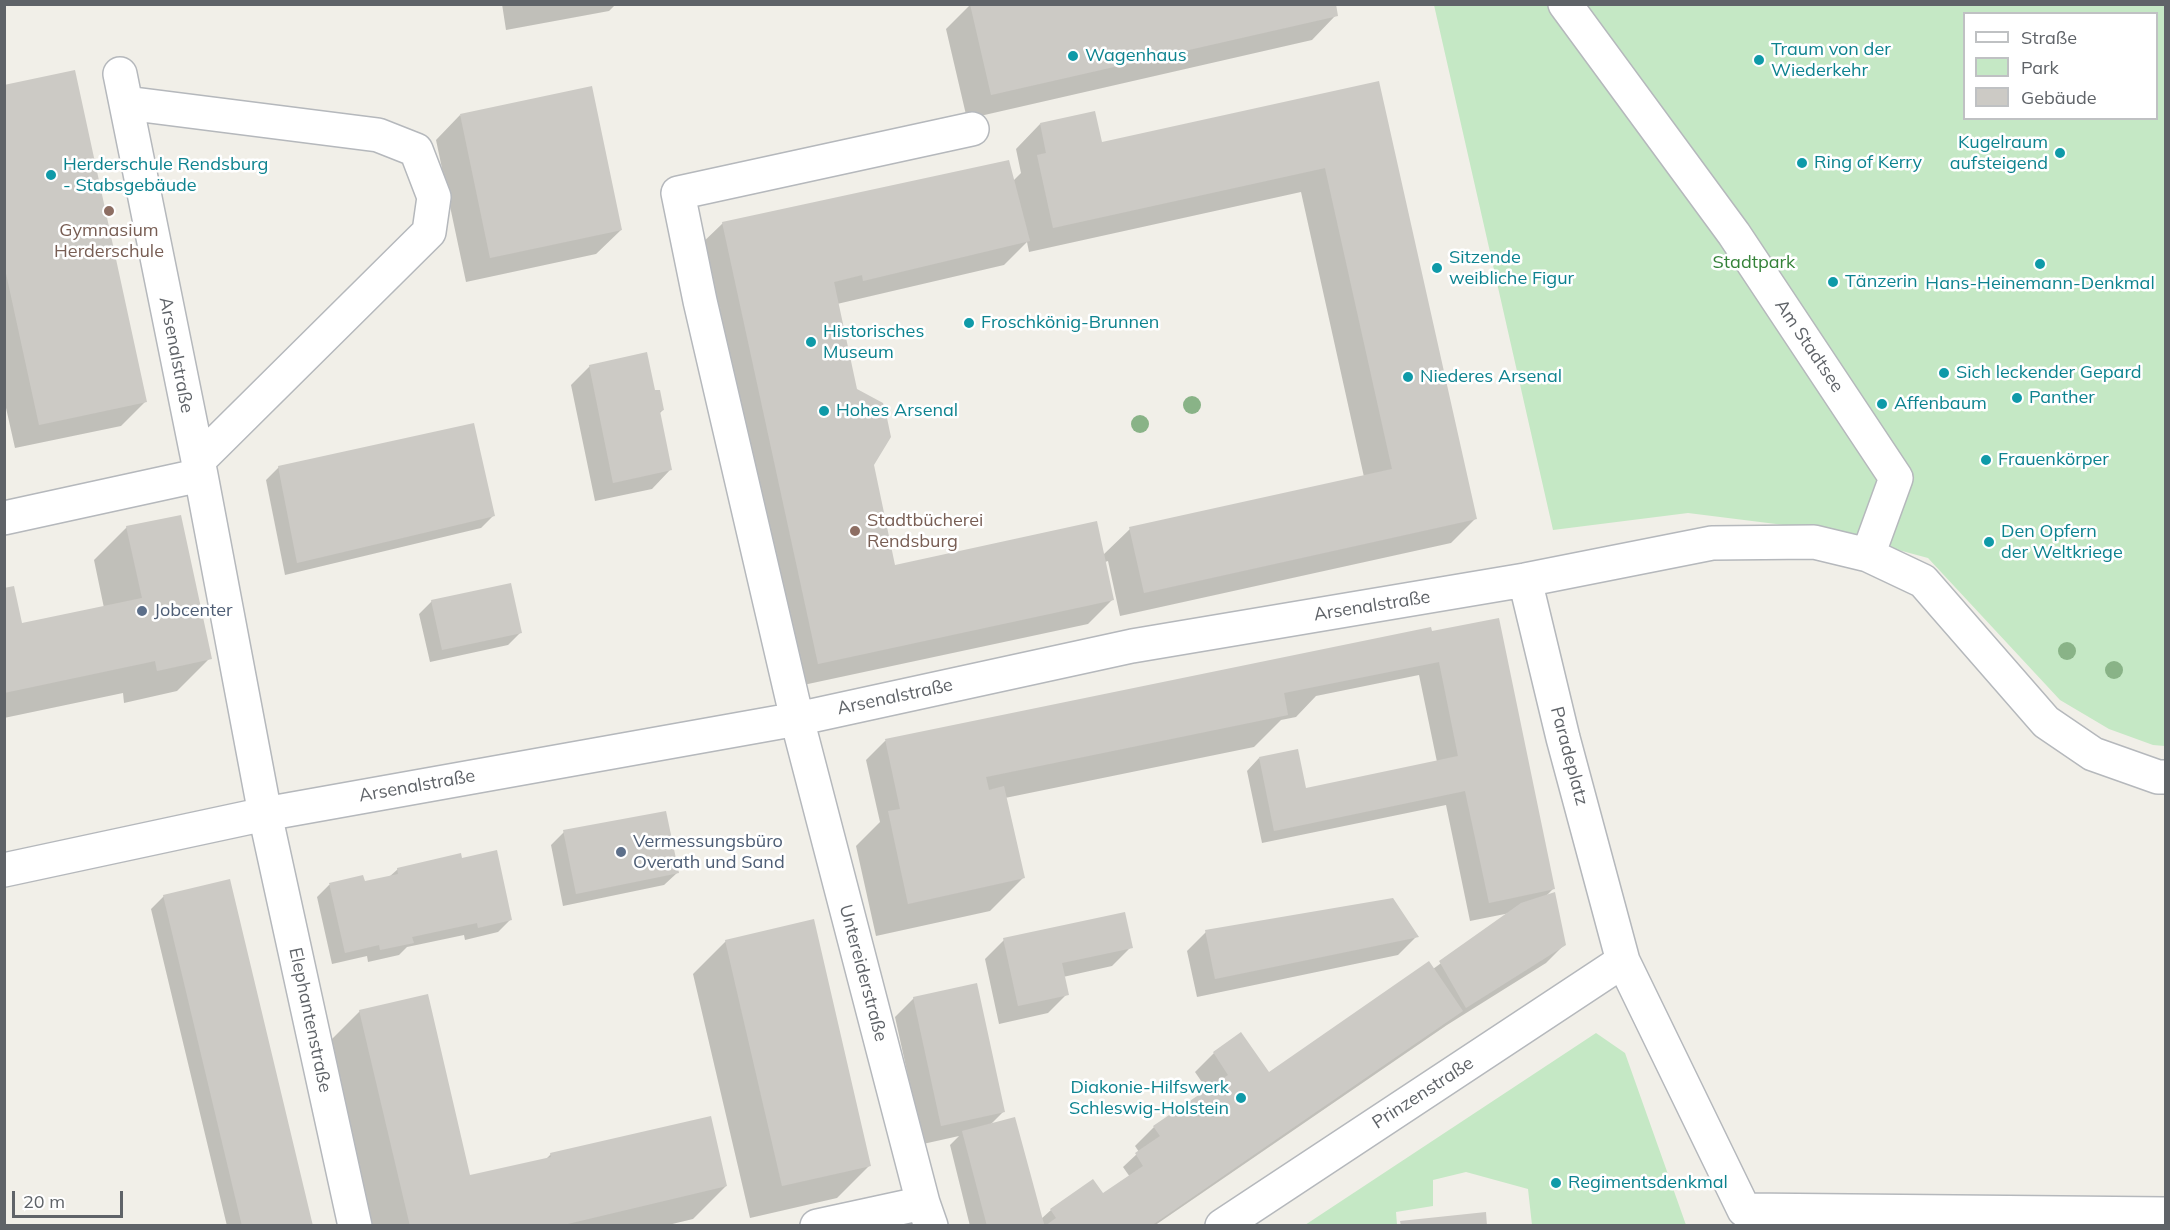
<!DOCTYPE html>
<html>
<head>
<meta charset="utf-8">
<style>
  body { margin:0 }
  #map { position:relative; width:2170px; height:1230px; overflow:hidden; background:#f1efe8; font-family:Mulish,sans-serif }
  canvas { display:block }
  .frame { position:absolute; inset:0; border:6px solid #5f6368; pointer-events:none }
  .legend { position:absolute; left:1963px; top:12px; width:195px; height:108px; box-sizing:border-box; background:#fff; border:2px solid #bfc1c3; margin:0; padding:8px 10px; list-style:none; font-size:18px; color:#5f6368 }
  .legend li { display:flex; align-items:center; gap:12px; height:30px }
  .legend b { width:30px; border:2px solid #bfc1c3 }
  .scale { position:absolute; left:12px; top:1191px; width:111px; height:27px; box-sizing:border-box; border:3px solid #5f6368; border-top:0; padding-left:8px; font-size:18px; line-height:21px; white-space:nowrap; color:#5f6368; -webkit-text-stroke:4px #fff; paint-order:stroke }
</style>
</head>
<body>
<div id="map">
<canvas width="2170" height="1230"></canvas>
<div class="frame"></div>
<ul class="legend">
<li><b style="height:8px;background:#fff"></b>Straße</li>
<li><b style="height:16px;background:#c5e8c5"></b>Park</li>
<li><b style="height:16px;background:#cccac5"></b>Gebäude</li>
</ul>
<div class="scale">20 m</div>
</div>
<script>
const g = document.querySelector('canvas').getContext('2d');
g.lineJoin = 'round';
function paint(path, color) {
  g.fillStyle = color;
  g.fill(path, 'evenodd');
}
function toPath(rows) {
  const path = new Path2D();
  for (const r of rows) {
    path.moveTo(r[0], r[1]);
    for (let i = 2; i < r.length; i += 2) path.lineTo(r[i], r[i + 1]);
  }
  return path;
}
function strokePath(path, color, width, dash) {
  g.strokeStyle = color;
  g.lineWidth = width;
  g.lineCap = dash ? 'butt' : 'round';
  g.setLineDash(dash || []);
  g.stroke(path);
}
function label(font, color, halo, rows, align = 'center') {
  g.font = font + ' Mulish,sans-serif';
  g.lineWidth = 5;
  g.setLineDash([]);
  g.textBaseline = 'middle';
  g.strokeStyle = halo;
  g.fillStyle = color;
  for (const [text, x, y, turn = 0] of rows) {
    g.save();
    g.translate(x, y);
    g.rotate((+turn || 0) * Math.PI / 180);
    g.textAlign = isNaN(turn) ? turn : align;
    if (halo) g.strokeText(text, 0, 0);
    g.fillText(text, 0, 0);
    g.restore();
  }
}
paint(toPath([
  [1434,5,2165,5,2165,746,2153,745,2109,729,2060,700,1928,558,1824,530,1688,513,1553,530],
  [1964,14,2156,14,2156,118,1964,118],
  [1596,1033,1625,1053,1686,1225,1532,1225,1528,1189,1466,1172,1433,1180,1433,1206,1396,1212,1397,1225,1305,1225]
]), '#c5e8c5');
paint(toPath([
  [502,4,616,4,609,11,506,30],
  [970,5,1336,15,1312,40,967,119,946,29],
  [1378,83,1475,519,1451,543,1120,616,1108,561,1105,562,1113,599,1088,624,794,687,698,247,723,223,1013,181,1021,173,1016,149,1040,124,1101,144],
  [1301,192,1364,477,1130,529,1103,555,894,566,837,304,1004,265,1027,242,1029,252],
  [4,87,145,402,121,426,15,448,4,399],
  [460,115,621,230,596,254,466,282,436,140],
  [590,366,653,392,663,410,659,414,670,470,652,489,595,501,571,385],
  [279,467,493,516,481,528,285,575,266,480],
  [127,527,210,658,177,691,124,703,123,693,4,718,4,589,21,625,104,608,94,560],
  [432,601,521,632,508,645,430,662,419,614],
  [1430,628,1553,889,1545,897,1565,944,1546,963,1447,1025,1154,1226,970,1226,950,1145,959,1136,923,1144,895,1017,914,998,1004,1111,990,1125,1041,1219,1051,1210,1103,1195,1130,1177,1123,1167,1139,1152,1135,1146,1154,1127,1208,1091,1195,1072,1214,1053,1241,1034,1269,1074,1433,969,1510,913,1470,921,1446,805,1262,843,1247,771,1259,758,1305,789,1437,762,1419,675,1316,696,1296,717,1281,720,1254,747,1005,798,1023,878,990,911,876,936,856,846,880,822,866,760,885,741],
  [564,832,677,873,664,885,563,906,551,845],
  [398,869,511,919,498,932,465,940,464,935,407,947,399,955,368,962,367,956,332,964,317,897,329,885,364,883,389,877],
  [164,896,311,1226,227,1226,151,909],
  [1206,932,1417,936,1398,955,1197,997,1187,951],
  [1004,940,1131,947,1112,966,1063,977,1067,994,1048,1013,999,1024,985,959],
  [726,941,870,1165,837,1198,750,1218,693,974],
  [360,1011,469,1177,546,1159,551,1154,726,1186,693,1219,664,1226,369,1226,327,1044]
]), '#0003');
paint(toPath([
  [970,4,1336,4,1338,16,991,95],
  [75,70,147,402,39,425,4,264,4,85],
  [1379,81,1477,519,1144,593,1129,527,1392,469,1325,168,1053,228,1037,155,1046,153,1040,123,1095,111,1102,142],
  [592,86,622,230,490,258,460,114],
  [1009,160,1030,241,863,281,862,275,834,282,857,389,883,403,887,418,891,437,874,465,895,565,1097,521,1114,600,818,664,722,222],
  [647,352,655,390,660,390,664,410,660,411,672,470,613,483,589,365],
  [474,423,495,516,297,563,278,466],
  [181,515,212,659,157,671,155,661,4,693,4,588,14,586,22,623,142,598,126,526],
  [511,583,522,633,442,650,431,600],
  [1499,618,1555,889,1489,903,1465,791,1274,831,1259,757,1298,749,1306,788,1458,756,1439,662,1284,693,1288,715,986,777,989,790,1004,786,1025,878,908,904,888,811,900,809,885,739,1431,627,1432,631],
  [666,811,679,873,576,894,563,830],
  [497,850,512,920,478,928,477,923,412,937,414,943,380,950,379,945,345,953,329,883,363,875,365,881,398,874,397,868,461,853,462,858],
  [230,879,313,1226,242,1226,163,895],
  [1555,892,1566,945,1466,1008,1439,961,1521,903],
  [1393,898,1419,937,1215,979,1205,930],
  [1125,912,1133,948,1062,963,1069,995,1018,1006,1003,938],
  [814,919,871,1166,782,1186,725,940],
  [1429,961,1463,1011,1303,1121,1151,1226,1045,1226,1056,1218,1050,1209,1093,1179,1103,1193,1143,1166,1135,1153,1160,1136,1153,1126,1228,1075,1213,1052,1241,1032,1269,1072],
  [977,983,1005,1112,941,1126,913,997],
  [428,994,470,1175,551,1157,550,1153,711,1116,727,1186,559,1226,410,1226,359,1010],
  [1015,1117,1044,1224,987,1226,962,1131],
  [1486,1212,1487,1226,1401,1226,1400,1221]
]), '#cccac5');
const minor = toPath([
  [1565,4,1734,234,1896,478,1868,555],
  [120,74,201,475,265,814,355,1226],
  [126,103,378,135,416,150,434,197,429,232,198,461],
  [4,518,201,475],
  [1525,580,1563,738,1623,961,1744,1210],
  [4,870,265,814,797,719,1132,646,1525,580,1712,543,1814,542,1868,555,1923,581,2046,722,2093,754,2158,777,2166,777],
  [1744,1210,2166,1214],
  [817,1226,923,1203],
  [931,1226,923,1203,797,719,700,301,678,193,972,129],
  [1222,1226,1623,961]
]);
strokePath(minor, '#b5b8bc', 36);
strokePath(minor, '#fff', 33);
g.fillStyle = '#89b387';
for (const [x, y] of [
  [1192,405],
  [1140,424],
  [2067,651],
  [2114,670]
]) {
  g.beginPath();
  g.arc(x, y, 9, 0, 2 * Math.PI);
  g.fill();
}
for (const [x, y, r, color] of [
  [1073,56,6,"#0f9aa8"],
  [1759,60,6,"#0f9aa8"],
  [2060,153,6,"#0f9aa8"],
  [1802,163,6,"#0f9aa8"],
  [51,175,6,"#0f9aa8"],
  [109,211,6,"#8d6e63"],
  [2040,264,6,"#0f9aa8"],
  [1437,268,6,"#0f9aa8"],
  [1833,282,6,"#0f9aa8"],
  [969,323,6,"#0f9aa8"],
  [811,342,6,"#0f9aa8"],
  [1944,373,6,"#0f9aa8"],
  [1408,377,6,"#0f9aa8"],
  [2017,398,6,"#0f9aa8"],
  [1882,404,6,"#0f9aa8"],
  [824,411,6,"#0f9aa8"],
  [1986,460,6,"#0f9aa8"],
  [855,531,6,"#8d6e63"],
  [1989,542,6,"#0f9aa8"],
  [142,611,6,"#5c6f8a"],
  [621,852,6,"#5c6f8a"],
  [1241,1098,6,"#0f9aa8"],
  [1556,1183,6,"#0f9aa8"]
]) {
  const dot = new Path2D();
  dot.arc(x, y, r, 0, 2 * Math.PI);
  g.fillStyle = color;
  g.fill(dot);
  strokePath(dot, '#fff', 2);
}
label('18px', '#0d838f', '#fff', [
  ["Traum von der",1771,50],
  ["Wiederkehr",1771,71],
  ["Wagenhaus",1085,56],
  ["Kugelraum",2048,143,"right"],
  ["aufsteigend",2048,164,"right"],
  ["Ring of Kerry",1814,163],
  ["Herderschule Rendsburg",63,165],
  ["- Stabsgebäude",63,186],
  ["Sitzende",1449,258],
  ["weibliche Figur",1449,279],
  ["Tänzerin",1845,282],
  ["Hans-Heinemann-Denkmal",2040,284,"center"],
  ["Froschkönig-Brunnen",981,323],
  ["Historisches",823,332],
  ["Museum",823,353],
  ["Sich leckender Gepard",1956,373],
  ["Niederes Arsenal",1420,377],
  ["Panther",2029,398],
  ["Affenbaum",1894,404],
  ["Hohes Arsenal",836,411],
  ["Frauenkörper",1998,460],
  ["Den Opfern",2001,532],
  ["der Weltkriege",2001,553],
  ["Diakonie-Hilfswerk",1229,1088,"right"],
  ["Schleswig-Holstein",1229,1109,"right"],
  ["Regimentsdenkmal",1568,1183]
], 'left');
label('18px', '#785e54', '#fff', [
  ["Gymnasium",109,231],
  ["Herderschule",109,252],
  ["Stadtbücherei",867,521,"left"],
  ["Rendsburg",867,542,"left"]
]);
label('18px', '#348238', '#fff', [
  ["Stadtpark",1754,263]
]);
label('18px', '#5f6368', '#fff', [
  ["Am Stadtsee",1809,346,56],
  ["Arsenalstraße",176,355,79],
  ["Arsenalstraße",1372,606,-9],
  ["Arsenalstraße",895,697,-12],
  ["Paradeplatz",1569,756,75],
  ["Arsenalstraße",417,786,-10],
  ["Untereiderstraße",863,973,75],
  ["Elephantenstraße",310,1020,78],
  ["Prinzenstraße",1423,1093,-33]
]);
label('18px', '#4e5e75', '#fff', [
  ["Jobcenter",154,611],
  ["Vermessungsbüro",633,842],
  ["Overath und Sand",633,863]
], 'left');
</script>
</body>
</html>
